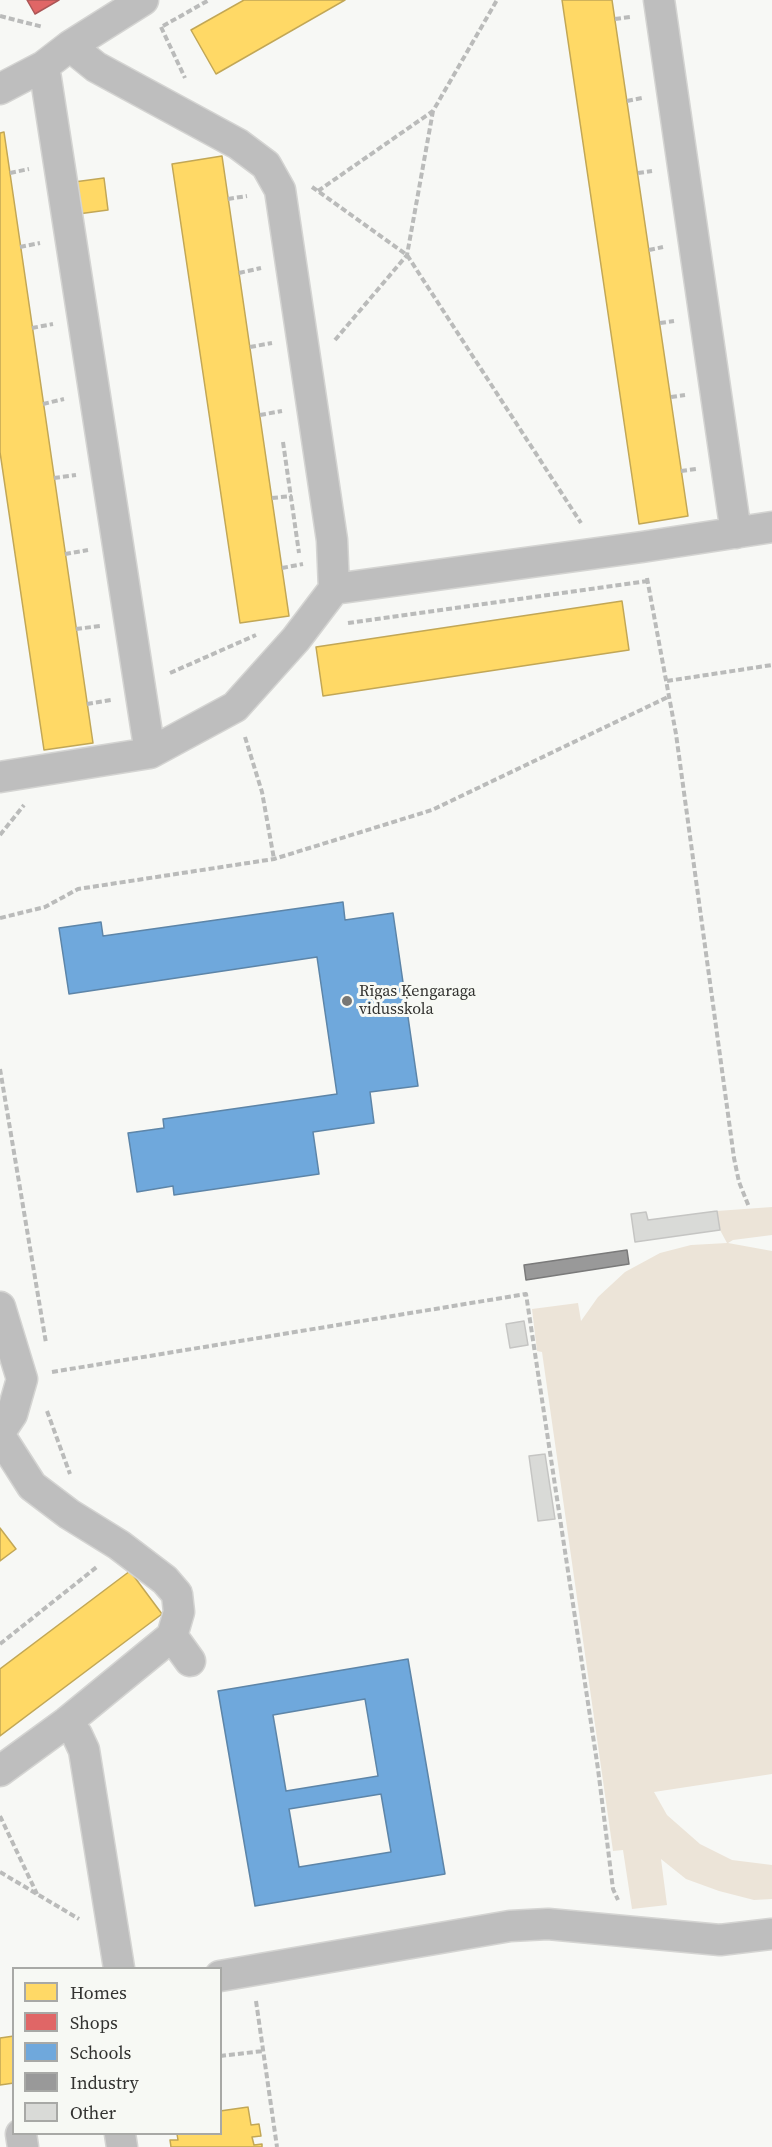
<!DOCTYPE html>
<html>
<head>
<meta charset="utf-8">
<style>
  body { margin:0 }
  #map { position:relative; width:772px; height:2147px; overflow:hidden; background:#f7f8f5; font-family:"Source Serif 4",serif }
  canvas { display:block }
  .legend { position:absolute; left:12px; top:1967px; width:210px; height:168px; box-sizing:border-box; background:#f7f9f4; border:2px solid #a8a9a6; margin:0; padding:8px 10px; list-style:none; font-size:18px; color:#323230 }
  .legend li { display:flex; align-items:center; gap:12px; height:30px }
  .legend b { width:30px; border:2px solid #a8a9a6 }
</style>
</head>
<body>
<div id="map">
<canvas width="772" height="2147"></canvas>
<ul class="legend">
<li><b style="height:16px;background:#ffd966"></b>Homes</li>
<li><b style="height:16px;background:#e06666"></b>Shops</li>
<li><b style="height:16px;background:#6fa8dc"></b>Schools</li>
<li><b style="height:16px;background:#999"></b>Industry</li>
<li><b style="height:16px;background:#d9dad7"></b>Other</li>
</ul>
</div>
<script>
const g = document.querySelector('canvas').getContext('2d');
g.lineJoin = 'round';
function paint(path, color) {
  g.fillStyle = color;
  g.fill(path, 'evenodd');
}
function toPath(rows) {
  const path = new Path2D();
  for (const r of rows) {
    path.moveTo(r[0], r[1]);
    for (let i = 2; i < r.length; i += 2) path.lineTo(r[i], r[i + 1]);
  }
  return path;
}
function strokePath(path, color, width, dash) {
  g.strokeStyle = color;
  g.lineWidth = width;
  g.lineCap = dash ? 'butt' : 'round';
  g.setLineDash(dash || []);
  g.stroke(path);
}
function label(font, color, halo, rows, align = 'center') {
  g.font = font + ' "Source Serif 4",serif';
  g.lineWidth = 6;
  g.setLineDash([]);
  g.textBaseline = 'middle';
  g.strokeStyle = halo;
  g.fillStyle = color;
  for (const [text, x, y, turn = 0] of rows) {
    g.save();
    g.translate(x, y);
    g.rotate((+turn || 0) * Math.PI / 180);
    g.textAlign = isNaN(turn) ? turn : align;
    if (halo) g.strokeText(text, 0, 0);
    g.fillText(text, 0, 0);
    g.restore();
  }
}
paint(toPath([
  [772,1207,772,1235,733,1240,728,1243,772,1251,772,1774,654,1792,667,1815,700,1844,732,1860,772,1865,772,1899,754,1900,719,1891,686,1879,661,1859,667,1905,632,1909,623,1850,613,1851,542,1352,537,1351,532,1309,578,1303,581,1321,598,1297,625,1272,660,1253,691,1245,727,1243,720,1230,717,1211]
]), '#ece4d8');
const homes = toPath([
  [244,0,345,0,216,74,191,30,244,0],
  [562,0,612,0,688,516,639,524,562,0],
  [4,132,93,743,44,750,0,452,0,133,4,132],
  [222,156,289,616,240,623,172,164,222,156],
  [104,178,108,210,78,214,74,182,104,178],
  [622,601,629,650,323,696,316,647,622,601],
  [0,1528,16,1549,0,1561,0,1528],
  [130,1571,162,1614,0,1736,0,1669,130,1571],
  [14,2036,14,2083,0,2085,0,2038,14,2036],
  [248,2107,251,2125,259,2124,261,2136,252,2137,254,2145,262,2144,262,2147,171,2147,170,2140,178,2140,177,2134,220,2134,220,2111,248,2107]
]);
paint(homes, '#ffd966');
strokePath(homes, '#c2a756', 1.5);
const shops = toPath([
  [27,0,59,0,35,14,27,0]
]);
paint(shops, '#e06666');
strokePath(shops, '#ac5656', 1.5);
const schools = toPath([
  [343,902,345,920,393,913,418,1086,370,1092,374,1123,313,1132,319,1174,174,1195,173,1186,137,1192,128,1133,164,1128,163,1119,337,1094,317,957,69,994,59,928,101,922,103,936,343,902],
  [408,1659,445,1874,255,1906,218,1691,408,1659],
  [365,1699,378,1776,286,1791,273,1715,365,1699],
  [381,1794,391,1852,299,1867,289,1809,381,1794]
]);
paint(schools, '#6fa8dc');
strokePath(schools, '#5d85a8', 1.5);
const industry = toPath([
  [627,1250,629,1264,526,1280,524,1265,627,1250]
]);
paint(industry, '#999');
strokePath(industry, '#7a7a7a', 1.5);
const building = toPath([
  [717,1211,720,1230,635,1242,631,1214,646,1212,648,1220,717,1211],
  [524,1321,528,1345,510,1348,506,1324,524,1321],
  [545,1454,555,1519,538,1521,529,1456,545,1454]
]);
paint(building, '#d9dad7');
strokePath(building, '#c5c5c3', 1.5);
const minor = toPath([
  [659,0,736,533],
  [44,66,150,753],
  [0,89,44,66,70,46,143,0],
  [334,589,642,547,772,527],
  [0,777,150,753,235,707,296,639,334,589,332,540,280,190,266,165,238,144,96,67,70,46],
  [0,1307,22,1379,12,1414,0,1432],
  [0,1436,32,1486,69,1514,119,1545,165,1580,177,1594,179,1612,172,1636,67,1722,0,1771],
  [172,1636,190,1661],
  [67,1722,77,1735,84,1750,119,1968],
  [220,1976,510,1926,548,1924,720,1940,772,1934],
  [21,2134,23,2147],
  [120,2134,122,2147]
]);
strokePath(minor, '#d4d4d2', 33);
strokePath(toPath([
  [0,16,43,27],
  [615,19,630,17],
  [163,26,209,0],
  [161,27,185,78],
  [627,101,642,98],
  [10,173,29,169],
  [638,173,652,171],
  [312,187,407,255,581,523],
  [318,191,433,111,497,0],
  [228,199,247,196],
  [20,247,40,243],
  [649,250,663,247],
  [239,273,261,268],
  [660,323,674,321],
  [32,328,53,324],
  [335,340,407,255,433,111],
  [250,347,272,343],
  [671,397,685,395],
  [43,404,64,399],
  [260,415,282,411],
  [283,442,299,553],
  [681,471,696,469],
  [54,478,76,475],
  [272,498,292,496],
  [65,554,88,550],
  [282,568,303,564],
  [647,578,676,734,734,1158,739,1182,749,1207],
  [348,623,648,581],
  [76,629,100,626],
  [170,673,256,635],
  [667,681,772,665],
  [87,704,111,700],
  [245,737,262,792,274,859],
  [0,835,24,805],
  [0,918,45,907,78,889,274,859,432,810,670,696],
  [0,1069,46,1343],
  [52,1372,526,1294,598,1769,613,1889,618,1900],
  [47,1411,70,1474],
  [0,1644,98,1566],
  [0,1816,37,1894],
  [0,1872,79,1919],
  [256,2001,277,2147],
  [220,2056,263,2051]
]), '#babbba', 4, [6, 3]);
strokePath(minor, '#bebebe', 30);
for (const [x, y, r, color] of [
  [347,1001,6,"#777775"]
]) {
  const dot = new Path2D();
  dot.arc(x, y, r, 0, 2 * Math.PI);
  g.fillStyle = color;
  g.fill(dot);
  strokePath(dot, '#f7f9f4', 2);
}
label('16px', '#323230', '#f7f9f4', [
  ["Rīgas Ķengaraga",359,992],
  ["vidusskola",359,1010]
], 'left');
</script>
</body>
</html>
